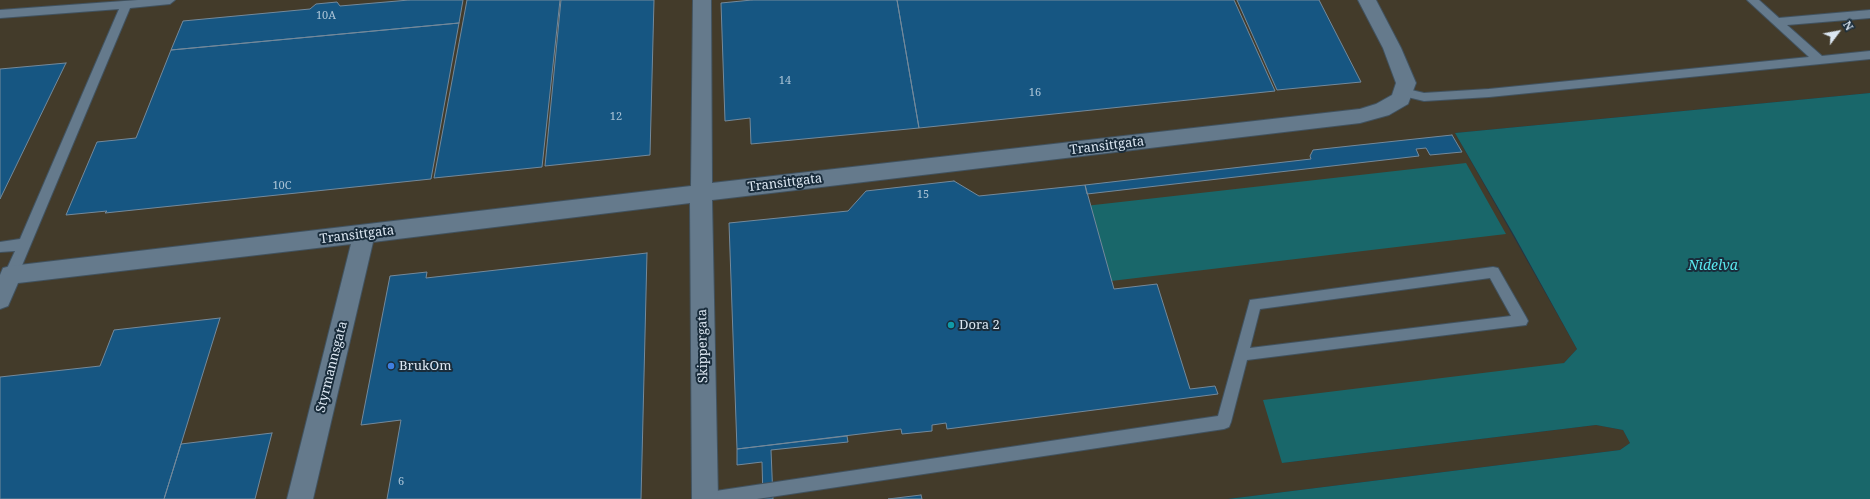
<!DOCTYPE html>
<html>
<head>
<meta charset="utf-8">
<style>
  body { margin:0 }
  #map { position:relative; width:1870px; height:499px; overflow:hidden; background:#233646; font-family:"Noto Serif",serif }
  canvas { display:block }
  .north { position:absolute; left:1818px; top:12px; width:40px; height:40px; -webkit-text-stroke:3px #192c3b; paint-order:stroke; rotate:58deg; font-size:11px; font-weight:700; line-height:16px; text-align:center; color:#dce7f2 }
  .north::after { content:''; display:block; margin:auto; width:14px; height:18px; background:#dce7f2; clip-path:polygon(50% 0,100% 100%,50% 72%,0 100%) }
</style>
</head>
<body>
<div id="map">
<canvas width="1870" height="499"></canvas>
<div class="north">N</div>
</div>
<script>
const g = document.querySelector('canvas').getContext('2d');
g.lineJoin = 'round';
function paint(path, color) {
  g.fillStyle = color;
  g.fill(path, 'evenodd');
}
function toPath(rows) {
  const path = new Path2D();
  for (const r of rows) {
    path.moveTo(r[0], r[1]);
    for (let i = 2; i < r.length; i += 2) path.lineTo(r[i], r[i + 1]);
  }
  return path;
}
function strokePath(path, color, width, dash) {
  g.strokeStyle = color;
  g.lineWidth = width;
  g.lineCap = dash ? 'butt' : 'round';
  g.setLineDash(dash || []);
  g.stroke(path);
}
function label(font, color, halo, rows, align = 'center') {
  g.font = font + ' "Noto Serif",serif';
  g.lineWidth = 4;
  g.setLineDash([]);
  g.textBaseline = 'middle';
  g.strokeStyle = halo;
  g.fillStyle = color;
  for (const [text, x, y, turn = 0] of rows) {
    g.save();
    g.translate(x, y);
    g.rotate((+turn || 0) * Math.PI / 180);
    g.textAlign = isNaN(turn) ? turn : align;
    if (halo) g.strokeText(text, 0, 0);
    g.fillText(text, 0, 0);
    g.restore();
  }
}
paint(toPath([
  [0,0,1870,0,1870,93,1455,133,1577,349,1564,363,1282,463,1596,425,1623,430,1630,443,1620,450,1228,499,0,499]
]), '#433b2a');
paint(toPath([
  [1870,93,1870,499,1228,499,1620,450,1630,443,1623,430,1596,425,1282,463,1263,400,1564,363,1577,349,1514,235,1455,133],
  [1466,163,1506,234,901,306,890,228]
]), '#19676a');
const building = toPath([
  [409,0,463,0,459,23,171,50,183,21,310,9,316,4,337,2,340,6,409,0],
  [467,0,560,0,542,167,434,178,467,0],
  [561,0,654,0,650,155,545,166,561,0],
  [752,0,897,0,919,128,751,144,750,118,725,121,721,3,752,0],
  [897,0,1234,0,1275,91,919,128,897,0],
  [1237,0,1319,0,1361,82,1277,90,1237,0],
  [459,23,431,179,105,213,107,211,66,215,97,142,136,138,171,50,459,23],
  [66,63,0,199,0,69,66,63],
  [1452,135,1462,152,1430,155,1426,148,1416,149,1419,156,1087,194,1085,185,1311,159,1310,156,1313,150,1452,135],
  [954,181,979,196,1085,185,1114,289,1157,284,1190,389,1215,386,1218,394,947,429,946,423,932,425,932,431,902,434,901,429,737,449,729,223,848,211,866,191,954,181],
  [647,253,641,499,387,499,401,420,361,425,390,276,427,272,426,278,647,253],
  [220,318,164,499,0,499,0,377,100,366,114,330,220,318],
  [272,433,255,499,164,499,181,444,272,433],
  [847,436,848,442,771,450,773,499,763,499,762,462,737,465,737,449,847,436],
  [921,495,922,499,888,499,921,495]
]);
paint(building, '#165682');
strokePath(building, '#73899b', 1);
const lane = toPath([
  [138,0,175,0,170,4,130,8,18,275,16,279,11,281,6,279,4,275,15,251,0,252,0,242,20,239,119,9,0,18,0,10,138,0],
  [1747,0,1759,0,1779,18,1870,10,1870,18,1787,25,1822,56,1870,51,1870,59,1489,97,1424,101,1399,95,1397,92,1399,89,1403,88,1424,93,1489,89,1809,57,1747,0],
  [1493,267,1498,268,1526,317,1528,321,1526,325,1247,360,1231,422,1229,427,1224,429,757,499,701,499,704,494,709,492,1218,416,1250,300,1493,267],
  [1490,278,1511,316,1250,348,1260,309,1490,278]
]);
const street = toPath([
  [693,0,711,0,712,183,1360,109,1376,104,1392,95,1396,83,1383,48,1358,0,1376,0,1401,48,1416,83,1408,104,1389,115,1360,123,712,200,718,499,692,499,690,203,373,242,313,499,287,499,351,244,18,283,8,306,0,309,0,275,3,268,11,266,691,186,693,0]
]);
strokePath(lane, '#41525f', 2);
strokePath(street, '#41525f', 2);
paint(lane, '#657a8c');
paint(street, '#657a8c');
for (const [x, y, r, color] of [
  [951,325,4,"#0f9aa8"],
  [391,366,4,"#3f7fe0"]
]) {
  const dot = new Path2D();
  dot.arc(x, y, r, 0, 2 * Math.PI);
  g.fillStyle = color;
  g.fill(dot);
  strokePath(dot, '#192c3b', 1.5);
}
label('11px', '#aac3d6', null, [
  ["10A",326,16],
  ["14",785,81],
  ["16",1035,93],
  ["12",616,117],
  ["10C",282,186],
  ["15",923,195],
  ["6",401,482]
]);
label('13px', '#dce7f2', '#192c3b', [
  ["Transittgata",1107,146,-7],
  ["Transittgata",785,183,-7],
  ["Transittgata",357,235,-7],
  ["Skippergata",703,346,-91],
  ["Styrmannsgata",332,367,-76]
]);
label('13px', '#dce7f2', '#192c3b', [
  ["Dora 2",959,325],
  ["BrukOm",399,366]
], 'left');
label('italic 14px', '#59e6ed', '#192c3b', [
  ["Nidelva",1713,266]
]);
</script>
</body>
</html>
